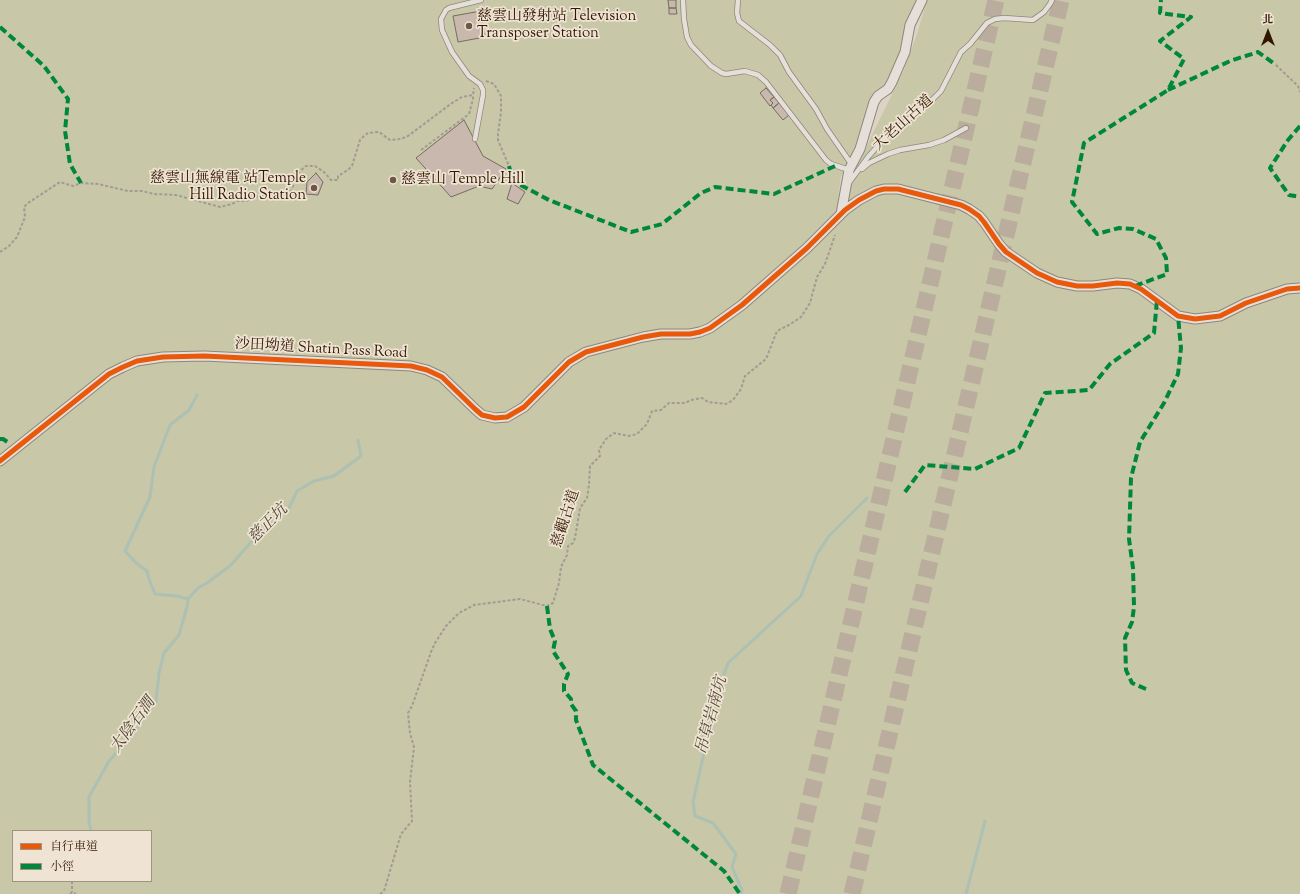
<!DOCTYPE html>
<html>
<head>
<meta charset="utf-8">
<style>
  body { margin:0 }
  #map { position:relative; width:1300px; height:894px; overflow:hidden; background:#dcd3c5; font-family:"Sorts Mill Goudy","Noto Serif TC",serif }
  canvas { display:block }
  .legend { position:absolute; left:12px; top:830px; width:140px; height:52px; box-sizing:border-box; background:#efe4d3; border:1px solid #a3927f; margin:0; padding:5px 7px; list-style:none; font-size:12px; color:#321600 }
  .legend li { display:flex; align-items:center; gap:8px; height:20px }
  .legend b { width:20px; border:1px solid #a3927f }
  .north { position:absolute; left:1248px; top:12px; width:40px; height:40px; -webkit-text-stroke:3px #efe4d3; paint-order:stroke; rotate:0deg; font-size:11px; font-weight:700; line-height:16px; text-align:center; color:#321600 }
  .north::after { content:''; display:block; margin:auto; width:14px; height:18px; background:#321600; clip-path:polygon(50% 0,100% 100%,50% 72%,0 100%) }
</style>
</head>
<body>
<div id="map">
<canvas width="1300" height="894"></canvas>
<ul class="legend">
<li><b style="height:5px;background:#e8590c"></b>自行車道</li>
<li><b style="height:5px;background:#00873e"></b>小徑</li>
</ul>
<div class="north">北</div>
</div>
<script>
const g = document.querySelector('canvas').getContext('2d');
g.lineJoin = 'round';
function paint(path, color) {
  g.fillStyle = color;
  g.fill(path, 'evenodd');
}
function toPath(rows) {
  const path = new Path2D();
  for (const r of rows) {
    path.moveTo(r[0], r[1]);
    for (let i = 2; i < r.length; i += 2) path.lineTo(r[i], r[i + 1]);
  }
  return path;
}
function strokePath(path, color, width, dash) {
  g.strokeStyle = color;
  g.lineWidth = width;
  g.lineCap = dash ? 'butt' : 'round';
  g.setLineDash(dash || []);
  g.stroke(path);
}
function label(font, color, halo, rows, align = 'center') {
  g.font = font + ' "Sorts Mill Goudy","Noto Serif TC",serif';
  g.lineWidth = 3.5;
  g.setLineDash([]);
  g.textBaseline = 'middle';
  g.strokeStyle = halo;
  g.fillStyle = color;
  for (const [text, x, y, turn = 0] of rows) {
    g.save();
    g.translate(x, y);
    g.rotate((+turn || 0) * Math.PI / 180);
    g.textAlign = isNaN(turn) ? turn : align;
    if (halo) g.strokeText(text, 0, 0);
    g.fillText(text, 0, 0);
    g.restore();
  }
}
paint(toPath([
  [0,0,916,0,907,31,894,66,861,132,854,151,841,176,838,198,849,192,851,179,863,155,871,137,904,70,917,34,927,0,1300,0,1300,894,0,894],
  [13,831,151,831,151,881,13,881]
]), '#c8c7a7');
strokePath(toPath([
  [188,599,198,588,207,583,231,565,251,542,289,508,297,491,314,481,334,476,361,456,358,440],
  [91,831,89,821,89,797,109,761,126,742,156,701,159,673,164,653,179,635,187,607,188,599,177,596,155,594,150,582,147,571,136,563,125,551,150,497,154,467,170,425,189,410,197,395],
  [741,894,742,890,732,867,736,854,713,823,695,816,693,802,717,694,728,663,801,596,817,554,829,536,867,498],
  [966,894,985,821]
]), '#acc1b4', 3);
const building = toPath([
  [668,0,676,0,676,8,669,8,668,0],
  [669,8,676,8,677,14,669,14,669,8],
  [481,11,485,37,458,42,453,16,481,11],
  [766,88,774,97,770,100,773,103,770,106,760,93,766,88],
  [774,97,779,103,773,108,771,105,773,103,770,100,774,97],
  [779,103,789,115,783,120,773,108,779,103],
  [464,120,483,156,506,169,492,189,479,186,451,197,416,158,464,120],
  [316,173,323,182,318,195,306,194,307,182,316,173],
  [512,183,525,192,518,204,507,199,512,183]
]);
paint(building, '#c8b8ae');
strokePath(building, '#766c61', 1);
strokePath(toPath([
  [788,894,996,0],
  [852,894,1061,0]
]), '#baad9e', 17, [17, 8]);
const lane = toPath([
  [683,0,684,19,687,37,691,45,711,66,722,73,726,74,745,71,758,75,766,82,826,160,831,164,849,170],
  [738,0,737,13,739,21,770,45,780,55,789,72,816,109,827,129,852,165],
  [475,139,483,95,483,90,480,84,469,76,452,52,442,30,441,19,446,10,449,8,481,0],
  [862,169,869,163,888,154,900,150,929,145,944,140,966,128],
  [848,184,868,157,883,140,930,102,941,91,961,52,970,44,987,23,995,19,1004,18,1033,20,1044,12,1050,4,1052,0]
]);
const street = toPath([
  [841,214,849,170,860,149,874,102,878,96,888,89,892,82,905,52,910,25,922,0],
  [0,461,109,374,123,367,137,361,163,357,204,356,411,366,427,370,442,377,475,409,482,415,495,418,507,417,524,407,569,362,586,352,643,337,661,334,690,334,700,332,710,328,742,305,807,248,845,210,859,200,876,191,884,189,898,189,961,205,969,209,979,216,984,222,999,244,1006,252,1037,273,1057,282,1077,286,1093,286,1117,283,1130,284,1141,289,1178,316,1195,319,1220,316,1246,303,1287,289,1300,288]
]);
strokePath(lane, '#8e867b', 6);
strokePath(street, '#8e867b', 11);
strokePath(toPath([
  [1276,65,1298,86,1300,92],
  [486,81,494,84,501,96,501,112,498,134,498,140,509,166],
  [421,150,469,114,473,99,473,95],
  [0,252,9,246,17,237,25,217,24,207,28,203,60,182,73,186,81,183,98,184,128,191,142,191,154,194,176,195,220,207,232,204,237,201,246,201,261,195,280,195,291,191,299,172,306,166,315,166,324,172,331,180,338,180,338,176,348,170,352,166,360,140,364,136,368,133,379,132,390,140,401,139,408,136,452,103,462,97,473,95,474,88],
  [72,881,72,892],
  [70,894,72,892,76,894],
  [380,894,384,891,401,834,412,821,410,782,414,747,410,733,408,713,412,706,431,652,435,643,446,626,459,613,474,605,520,599,547,606,553,603,559,583,561,567,567,555,568,546,573,543,575,538,580,508,587,498,589,485,590,466,600,456,599,450,606,439,614,433,629,436,637,434,647,424,652,411,661,410,669,403,685,403,691,400,702,398,708,402,726,404,733,400,741,389,745,376,766,359,777,331,789,325,801,317,810,303,817,277,825,264,835,235]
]), '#a19b94', 2, [3, 2]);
strokePath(lane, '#e4e0d9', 4.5);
strokePath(street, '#e4e0d9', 9);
strokePath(toPath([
  [0,27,44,66,68,99,65,131,70,164,81,183],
  [1168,90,1230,61,1258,52,1276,65],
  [1300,126,1288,140,1270,168,1289,195,1300,197],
  [509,166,513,181,549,200,631,232,662,224,701,193,715,187,774,194,835,166],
  [1135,286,1167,274,1166,258,1156,239,1133,229,1119,228,1097,234,1072,202,1084,143,1168,90,1184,59,1160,41,1191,17,1160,13,1161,0],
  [0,439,3,439,9,443],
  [905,492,925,465,975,469,1019,448,1045,393,1089,390,1110,364,1154,333,1157,300],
  [547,606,550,629,555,641,553,651,568,674,564,684,564,691,571,699,571,704,576,711,576,720,593,765,724,871,740,894],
  [1146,689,1132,683,1126,670,1125,638,1132,622,1134,607,1133,568,1129,539,1131,478,1140,442,1164,403,1178,374,1181,348,1178,316]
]), '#00873e', 4, [8, 4]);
strokePath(toPath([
  [0,461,109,374,123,367,137,361,163,357,204,356,411,366,427,370,442,377,475,409,482,415,495,418,507,417,524,407,569,362,586,352,643,337,661,334,690,334,700,332,710,328,742,305,807,248,845,210,859,200,876,191,884,189,898,189,961,205,969,209,979,216,984,222,999,244,1006,252,1037,273,1057,282,1077,286,1093,286,1117,283,1130,284,1141,289,1178,316,1195,319,1220,316,1246,303,1287,289,1300,288]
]), '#e8590c', 5);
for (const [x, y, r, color] of [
  [469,26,4,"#6e5845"],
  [393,180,4,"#6e5845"],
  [314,188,4,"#6e5845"]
]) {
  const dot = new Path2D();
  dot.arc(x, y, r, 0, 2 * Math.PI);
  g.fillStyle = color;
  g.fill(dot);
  strokePath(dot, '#efe4d3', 1.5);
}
label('15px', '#321600', '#efe4d3', [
  ["慈雲山發射站 Television",477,17],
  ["Transposer Station",477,34],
  ["慈雲山無線電 站Temple",306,179,"right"],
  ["Hill Radio Station",306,196,"right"],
  ["慈雲山 Temple Hill",401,180]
], 'left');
label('15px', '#321600', '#efe4d3', [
  ["大老山古道",904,124,-42],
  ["沙田坳道 Shatin Pass Road",321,350,3],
  ["慈觀古道",567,519,-72]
]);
label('italic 16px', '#504734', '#efe4d3', [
  ["慈正坑",269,525,-45],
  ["吊草岩南坑",713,716,-75],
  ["太陰石澗",134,726,-54]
]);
</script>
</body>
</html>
